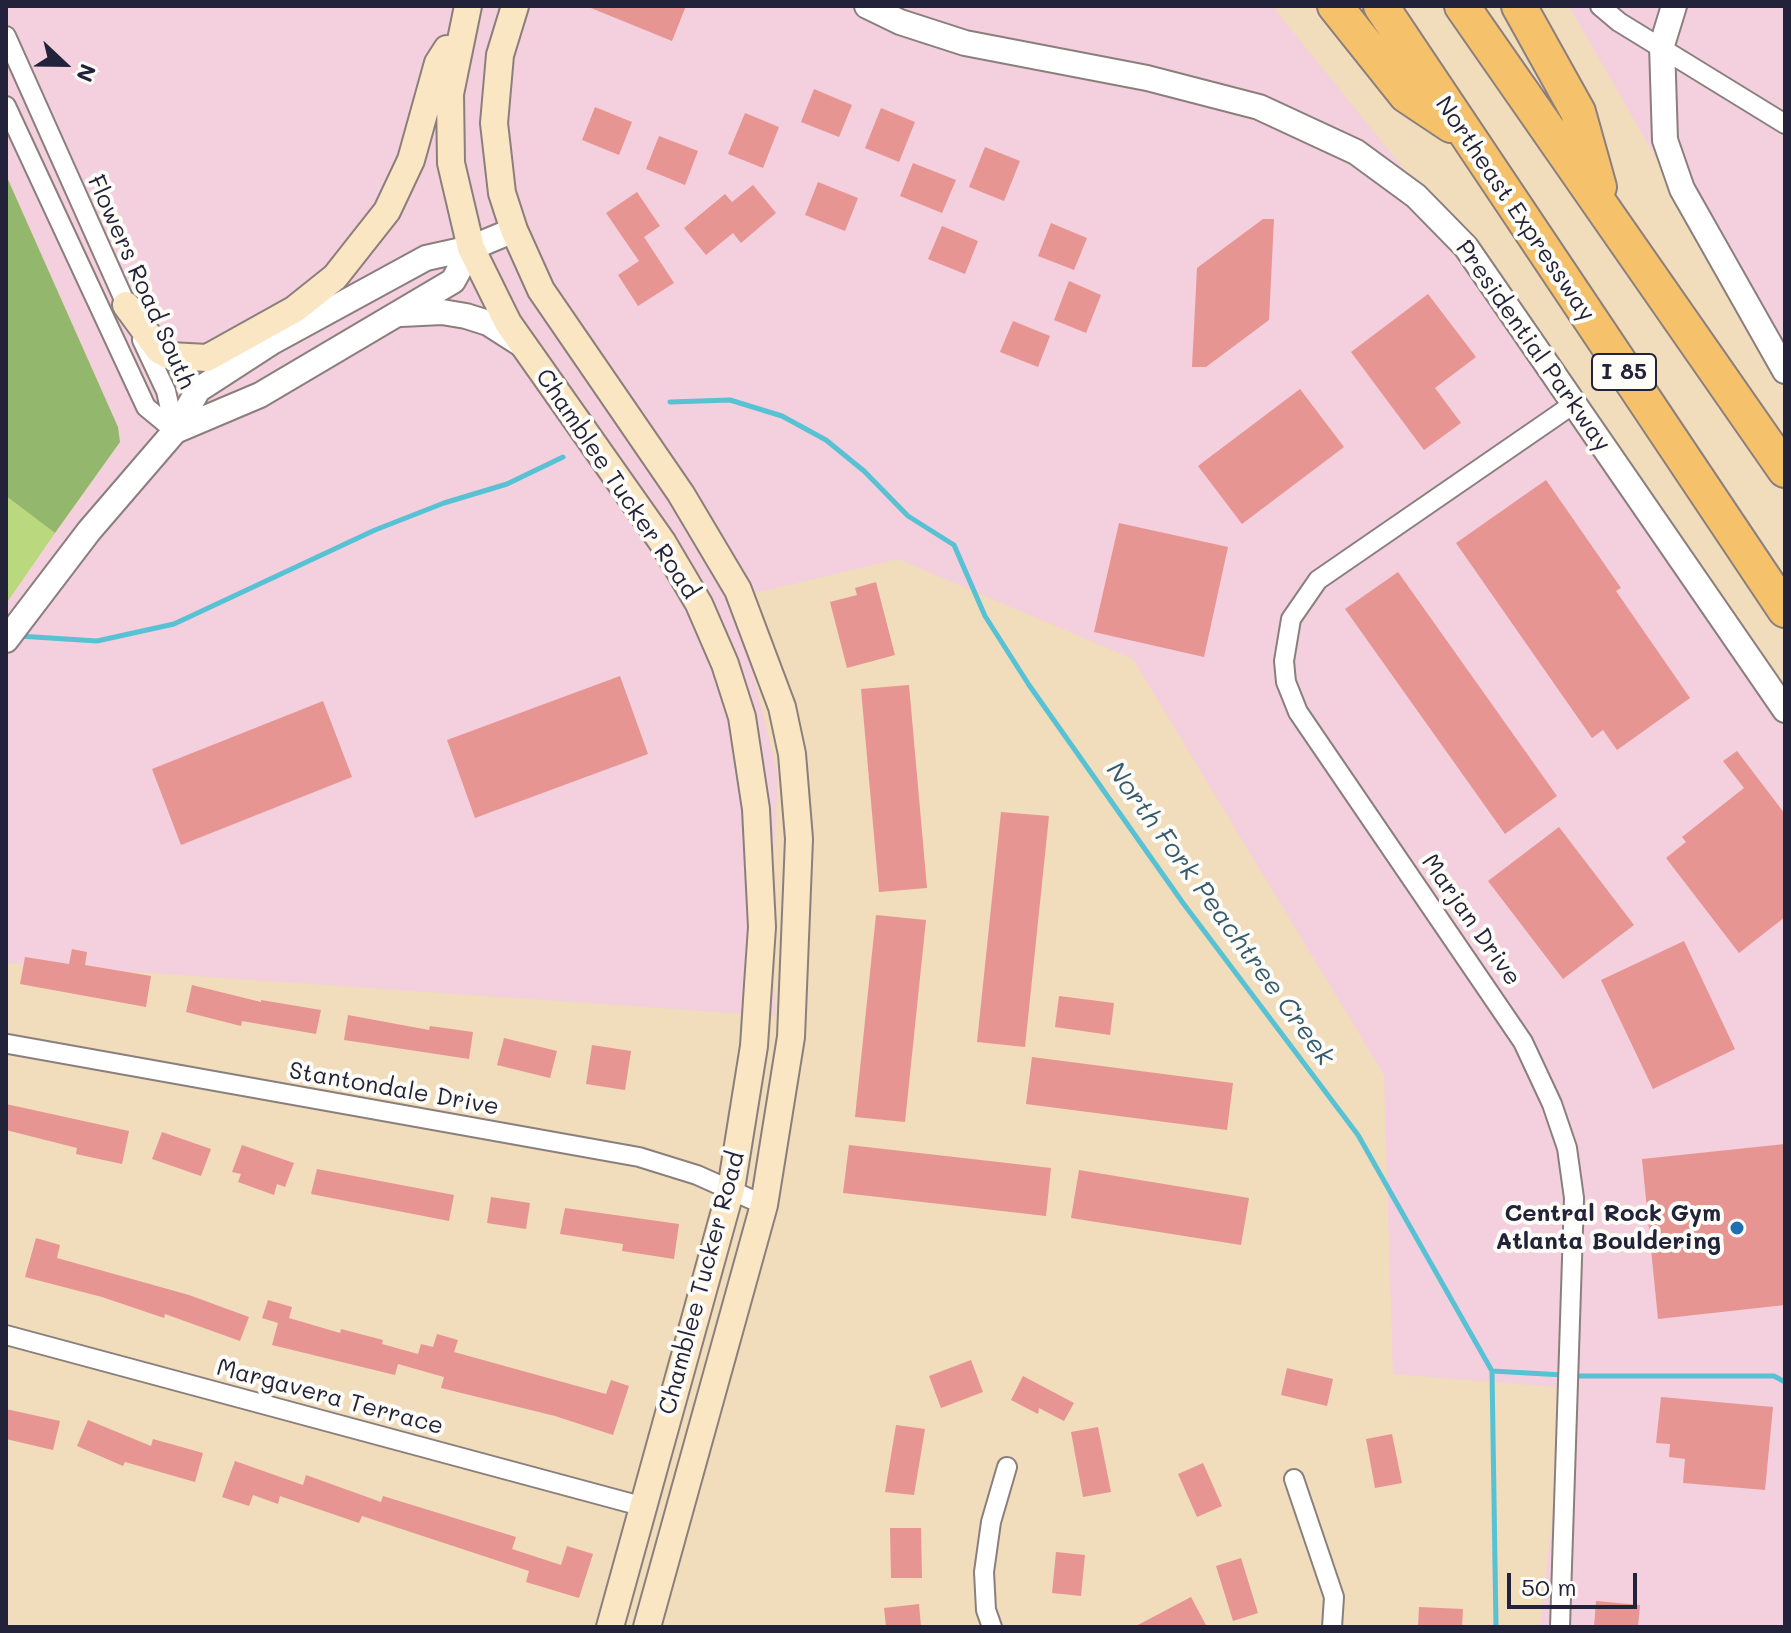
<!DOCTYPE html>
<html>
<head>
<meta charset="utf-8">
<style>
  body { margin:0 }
  #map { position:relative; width:1791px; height:1633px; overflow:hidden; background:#f1dcbc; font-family:Mali,sans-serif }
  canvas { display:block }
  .frame { position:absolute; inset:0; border:8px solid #22223b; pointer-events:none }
  .north { position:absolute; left:24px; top:24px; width:80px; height:80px; -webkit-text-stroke:6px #fdfcf7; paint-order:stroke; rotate:112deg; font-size:22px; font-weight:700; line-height:32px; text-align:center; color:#22223b }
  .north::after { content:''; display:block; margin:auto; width:28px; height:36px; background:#22223b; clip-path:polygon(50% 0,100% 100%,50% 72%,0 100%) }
  .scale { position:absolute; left:1507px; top:1573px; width:130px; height:36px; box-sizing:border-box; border:4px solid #22223b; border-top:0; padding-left:10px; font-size:24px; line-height:28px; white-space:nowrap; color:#22223b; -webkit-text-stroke:6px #fdfcf7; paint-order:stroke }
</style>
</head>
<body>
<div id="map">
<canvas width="1791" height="1633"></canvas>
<div class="frame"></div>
<div class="north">N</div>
<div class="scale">50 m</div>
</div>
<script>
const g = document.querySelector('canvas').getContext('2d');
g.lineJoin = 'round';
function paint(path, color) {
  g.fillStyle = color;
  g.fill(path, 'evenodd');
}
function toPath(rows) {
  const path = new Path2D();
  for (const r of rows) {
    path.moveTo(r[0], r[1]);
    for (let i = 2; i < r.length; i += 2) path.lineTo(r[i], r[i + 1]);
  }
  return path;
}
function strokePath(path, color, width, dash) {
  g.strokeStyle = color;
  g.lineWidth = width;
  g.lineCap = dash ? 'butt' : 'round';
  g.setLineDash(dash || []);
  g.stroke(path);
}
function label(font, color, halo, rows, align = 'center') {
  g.font = font + ' Mali,sans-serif';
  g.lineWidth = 8;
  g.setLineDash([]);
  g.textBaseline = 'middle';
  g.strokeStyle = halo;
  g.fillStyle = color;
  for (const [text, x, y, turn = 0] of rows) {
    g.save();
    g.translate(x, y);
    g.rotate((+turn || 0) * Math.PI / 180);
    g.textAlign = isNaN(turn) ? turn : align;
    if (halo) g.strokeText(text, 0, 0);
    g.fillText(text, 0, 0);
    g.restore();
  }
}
paint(toPath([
  [6,6,1272,6,1417,185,1785,710,1785,1627,1540,1627,1567,1388,1393,1374,1384,1075,1133,659,898,559,734,598,778,775,770,928,776,1016,6,963,6,604,120,442,118,427,6,175],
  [1569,6,1785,6,1785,377,1764,347]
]), '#f4cfdd');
paint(toPath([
  [6,496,55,533,6,604]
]), '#bad87e');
paint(toPath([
  [6,175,118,427,120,442,55,533,6,496]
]), '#93b86d');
strokePath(toPath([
  [670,402,730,400,782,416,826,440,864,471,908,516,954,545,985,616,1029,685,1183,903,1358,1135,1492,1371,1496,1627],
  [19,636,97,641,174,624,375,530,444,503,507,484,563,457],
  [1492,1371,1563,1375],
  [1573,1376,1774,1376,1785,1382]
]), '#57c2d3', 5);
paint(toPath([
  [586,6,686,6,672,41],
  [814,89,852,105,839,137,801,122],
  [595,107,632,122,619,155,582,140],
  [881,108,915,122,899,162,865,148],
  [745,113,779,127,763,168,728,154],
  [659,136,698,151,685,185,646,169],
  [985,147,1020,161,1004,201,969,187],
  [913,163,956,180,942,213,900,196],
  [818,182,858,198,845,231,805,215],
  [753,185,776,213,741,243,733,233,706,255,684,228,725,194,732,202],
  [637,192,660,226,644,237,674,283,638,306,618,275,639,261,606,213],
  [1263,219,1274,219,1269,320,1206,367,1192,367,1197,268],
  [1051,223,1087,238,1074,270,1038,256],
  [942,226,978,241,965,274,928,259],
  [1069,281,1101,295,1086,333,1054,320],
  [1428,294,1476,357,1435,388,1461,423,1424,450,1351,352],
  [1013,321,1050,336,1038,367,1000,352],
  [1300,389,1344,447,1242,524,1198,466],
  [1546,480,1621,588,1616,591,1690,698,1617,750,1603,730,1592,738,1456,543],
  [1119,523,1228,547,1204,657,1094,632],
  [1398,572,1557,796,1505,834,1345,609],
  [876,582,895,655,847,668,830,602,857,595,855,588],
  [620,676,648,754,475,818,447,740],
  [909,685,927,888,879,892,861,689],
  [323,701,352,777,181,845,152,769],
  [1737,751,1785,814,1785,917,1739,953,1666,858,1686,842,1682,837,1744,788,1723,761],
  [1001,812,1049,816,1025,1047,977,1042],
  [1559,827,1634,925,1563,979,1488,881],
  [876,915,926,920,905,1122,855,1117],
  [1684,941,1735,1049,1653,1089,1601,980],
  [72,949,87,952,85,965,151,976,146,1007,20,984,25,957,69,964],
  [192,985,261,1002,261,1000,321,1010,316,1034,242,1021,241,1026,186,1012],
  [1059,996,1114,1003,1110,1035,1055,1027],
  [348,1015,429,1030,430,1026,473,1032,469,1059,344,1040],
  [504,1038,557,1051,550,1078,497,1065],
  [592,1045,631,1051,625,1090,586,1084],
  [1032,1057,1233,1083,1227,1130,1026,1104],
  [6,1104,129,1131,122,1164,76,1154,77,1148,6,1130],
  [162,1132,211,1149,201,1176,152,1159],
  [1785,1144,1785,1305,1658,1319,1642,1159],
  [242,1145,294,1163,285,1187,277,1184,274,1195,238,1182,241,1174,232,1172],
  [849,1145,1051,1168,1046,1216,843,1193],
  [317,1169,454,1195,449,1221,311,1194],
  [1079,1170,1249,1198,1241,1245,1071,1218],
  [491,1197,530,1203,526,1229,487,1223],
  [565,1208,679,1224,674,1259,622,1251,623,1244,560,1234],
  [36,1238,60,1245,57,1258,189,1295,249,1317,240,1341,165,1314,164,1318,102,1297,25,1277],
  [268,1300,292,1307,289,1318,340,1333,341,1329,383,1340,382,1344,418,1354,421,1344,433,1347,437,1334,458,1340,454,1352,606,1394,611,1380,629,1386,613,1435,555,1416,441,1388,444,1377,398,1364,395,1375,272,1345,278,1323,262,1318],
  [971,1360,983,1392,941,1408,929,1376],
  [1287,1368,1333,1379,1327,1406,1281,1395],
  [1023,1376,1074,1403,1064,1421,1039,1408,1038,1414,1011,1400],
  [1661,1397,1773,1407,1765,1490,1683,1483,1685,1459,1669,1457,1670,1444,1656,1443],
  [6,1409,60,1421,53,1450,6,1439],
  [88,1420,151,1446,153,1439,203,1453,195,1482,125,1462,123,1466,77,1446],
  [896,1425,925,1429,914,1495,885,1492],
  [1098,1427,1111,1492,1083,1497,1071,1432],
  [1392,1434,1402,1483,1375,1488,1366,1439],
  [235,1461,303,1485,306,1475,381,1502,383,1496,516,1537,512,1549,561,1565,567,1546,593,1554,579,1598,526,1582,529,1571,362,1516,359,1523,280,1496,278,1504,253,1495,249,1506,222,1497],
  [1203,1463,1222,1506,1197,1517,1178,1474],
  [890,1528,921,1528,922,1578,891,1578],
  [1056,1552,1085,1555,1081,1596,1052,1593],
  [1241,1558,1258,1613,1233,1621,1216,1566],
  [1191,1597,1207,1627,1134,1627],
  [1596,1601,1640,1605,1638,1627,1594,1627],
  [919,1604,921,1627,886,1627,884,1608],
  [1419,1607,1463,1609,1462,1627,1418,1627]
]), '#e79592');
const minor = toPath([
  [1600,6,1619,22,1785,124],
  [6,36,130,313],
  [6,106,146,407,175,431],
  [142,340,166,391,175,431],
  [8,1044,639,1157,697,1175,764,1205],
  [6,1335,641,1506],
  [1294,1479,1334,1597,1332,1627],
  [992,1627,986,1610,984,1572,991,1522,1007,1467],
  [1560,1627,1574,1198,1567,1148,1552,1104,1523,1042,1298,712,1286,682,1284,661,1291,619,1318,580,1575,403]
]);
const tertiary = toPath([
  [867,6,900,22,965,43,1147,78,1259,107,1356,152,1416,196,1466,247,1785,710],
  [1674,6,1662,45,1665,140,1682,189,1785,371],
  [401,314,442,312,466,316,488,323,524,346],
  [175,431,260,395,453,281,471,248],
  [6,640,89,531,175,431,198,390,272,342,426,258,471,248,514,230]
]);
const secondary = toPath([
  [468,6,450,94,451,163,471,248,508,323,663,543,699,604,725,664,742,717,756,809,762,927,758,985,754,1046,731,1189,610,1627],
  [515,6,500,55,494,123,502,193,514,230,541,290,681,494,738,590,782,707,792,754,799,839,791,1037,764,1205,647,1627],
  [126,305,159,350,170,356,207,358,295,309,335,277,387,211,411,160,438,63,447,49]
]);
const motorway = toPath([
  [1335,6,1406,95,1451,125],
  [1381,6,1785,610],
  [1462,6,1785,470],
  [1519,6,1578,112,1599,187]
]);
strokePath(minor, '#8a7f7c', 22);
strokePath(tertiary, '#8a7f7c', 28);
strokePath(secondary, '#8a7f7c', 30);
strokePath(motorway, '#8a7f7c', 38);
strokePath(minor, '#fff', 18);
strokePath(tertiary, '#fff', 24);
strokePath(secondary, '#fbe6c4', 26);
strokePath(motorway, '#f6c16b', 34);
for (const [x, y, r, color] of [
  [1737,1228,8,"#1f6fb2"]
]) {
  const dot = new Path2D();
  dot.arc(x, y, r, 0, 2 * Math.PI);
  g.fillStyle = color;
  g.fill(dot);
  strokePath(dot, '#fdfcf7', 3);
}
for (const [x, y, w] of [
  [1624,372,64]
]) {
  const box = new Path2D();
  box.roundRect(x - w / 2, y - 18, w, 36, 6);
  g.fillStyle = '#fdfcf7';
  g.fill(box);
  strokePath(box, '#22223b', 2);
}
label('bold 22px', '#22223b', null, [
  ["I 85",1624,372]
]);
label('24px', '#22223b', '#fdfcf7', [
  ["Northeast Expressway",1515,209,56],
  ["Flowers Road South",141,282,66],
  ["Presidential Parkway",1533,346,55],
  ["Chamblee Tucker Road",617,484,56],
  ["Marjan Drive",1471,920,55],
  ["Stantondale Drive",394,1089,10],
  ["Chamblee Tucker Road",702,1283,-75],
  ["Margavera Terrace",330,1397,15]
]);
label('bold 24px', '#22223b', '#fdfcf7', [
  ["Central Rock Gym",1721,1214],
  ["Atlanta Bouldering",1721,1242]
], 'right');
label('italic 26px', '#355a70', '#fdfcf7', [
  ["North Fork Peachtree Creek",1220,914,54]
]);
</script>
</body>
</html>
